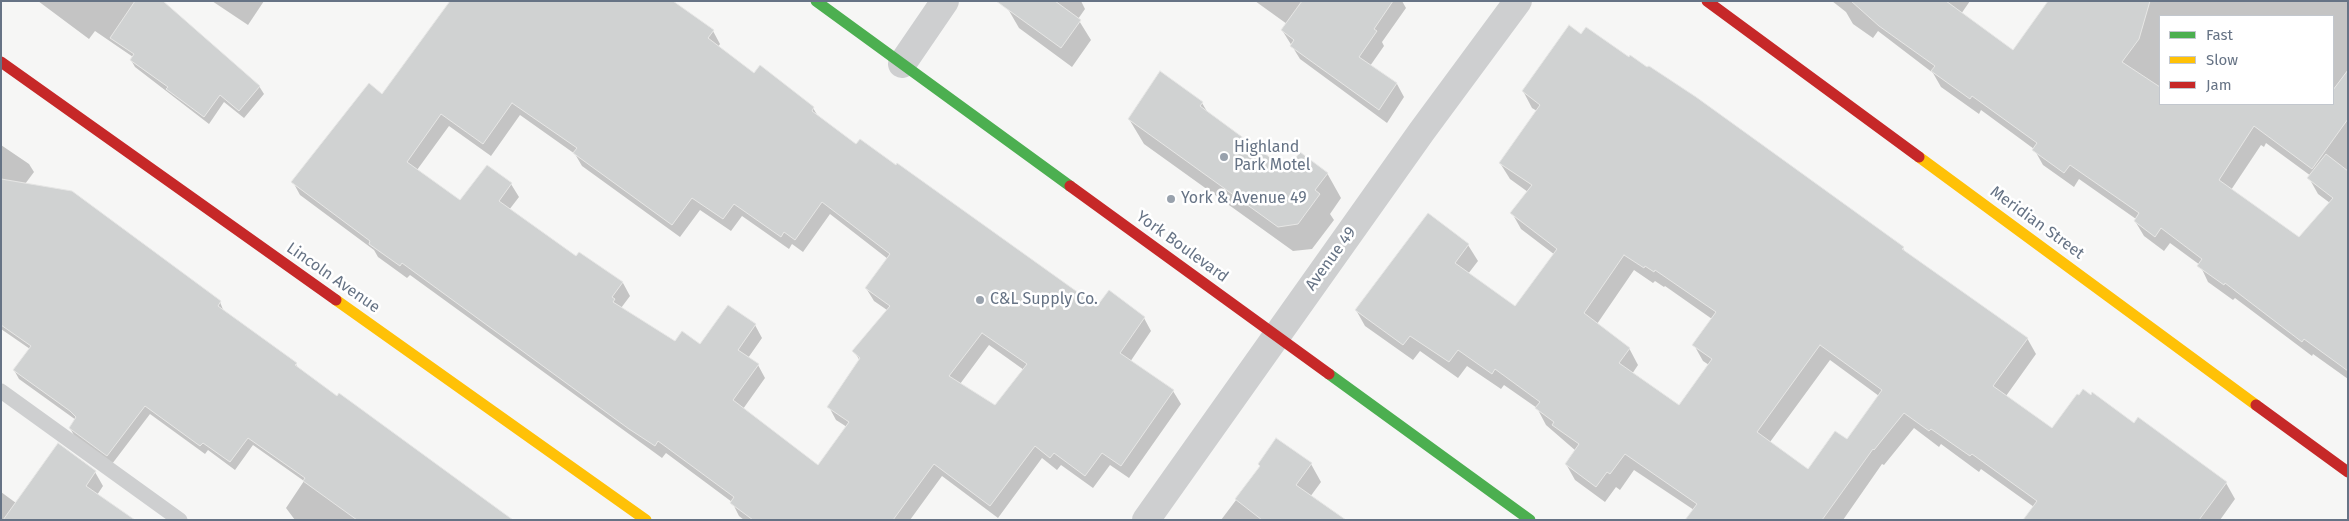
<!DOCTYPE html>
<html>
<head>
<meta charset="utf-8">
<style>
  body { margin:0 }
  #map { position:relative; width:2349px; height:521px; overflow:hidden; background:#f6f6f5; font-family:"Fira Sans",sans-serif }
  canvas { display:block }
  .frame { position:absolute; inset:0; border:2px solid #667385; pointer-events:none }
  .legend { position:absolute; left:2159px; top:15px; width:175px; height:90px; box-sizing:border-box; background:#fff; border:1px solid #c2c7ce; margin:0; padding:6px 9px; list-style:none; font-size:15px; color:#667385 }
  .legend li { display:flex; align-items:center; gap:10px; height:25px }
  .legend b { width:25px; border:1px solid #c2c7ce }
</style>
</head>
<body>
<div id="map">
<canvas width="2349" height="521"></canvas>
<div class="frame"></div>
<ul class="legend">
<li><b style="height:6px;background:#4caf50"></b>Fast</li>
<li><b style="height:6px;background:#ffc107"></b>Slow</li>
<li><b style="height:6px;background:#c62828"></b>Jam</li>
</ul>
</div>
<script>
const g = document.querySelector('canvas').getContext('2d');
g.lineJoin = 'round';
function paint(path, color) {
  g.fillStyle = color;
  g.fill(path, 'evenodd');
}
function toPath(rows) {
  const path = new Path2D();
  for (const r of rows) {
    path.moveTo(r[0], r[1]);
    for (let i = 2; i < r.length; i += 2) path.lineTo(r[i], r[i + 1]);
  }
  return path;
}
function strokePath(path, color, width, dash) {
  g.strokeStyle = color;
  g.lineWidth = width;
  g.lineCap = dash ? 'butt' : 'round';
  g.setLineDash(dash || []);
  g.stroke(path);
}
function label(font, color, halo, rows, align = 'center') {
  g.font = font + ' "Fira Sans",sans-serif';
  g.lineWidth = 5;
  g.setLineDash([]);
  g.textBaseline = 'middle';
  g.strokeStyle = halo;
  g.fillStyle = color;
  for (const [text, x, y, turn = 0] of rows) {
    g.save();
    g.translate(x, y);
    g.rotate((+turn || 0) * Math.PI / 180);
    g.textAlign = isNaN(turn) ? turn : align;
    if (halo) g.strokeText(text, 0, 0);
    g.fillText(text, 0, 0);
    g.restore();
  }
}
paint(toPath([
  [38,1,141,1,259,86,264,94,244,118,224,102,209,124,135,67,131,60,133,57,95,31,89,39],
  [212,1,264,1,248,25],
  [1007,1,1081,1,1085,9,1078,19,1091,40,1072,67,1019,28,1008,9],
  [1255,1,1402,1,1406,8,1382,42,1384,46,1370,66,1397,84,1404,97,1387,123,1300,59,1282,30,1287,24],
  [1832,1,1970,1,1961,14,2014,52,2050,1,2348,1,2348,379,2313,354,2312,356,2235,298,2233,300,2208,282,2200,265,2170,243,2164,251,2144,236,2135,221,2136,219,2079,179,2074,187,2043,165,2034,149,1981,110,1979,114,1941,87,1933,73,1878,31,1873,38,1853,24,1846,12],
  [2160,16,2333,16,2333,104,2160,104],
  [2266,143,2311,176,2309,178,2318,194,2330,203,2299,238,2231,190,2261,145,2264,147],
  [713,31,720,44,718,47,755,75,813,108,819,118,857,146,1097,308,1144,318,1151,331,1130,362,1173,391,1181,404,1129,478,1110,465,1093,488,1061,465,1057,470,1042,458,998,518,942,476,910,520,744,520,739,516,732,502,666,453,662,458,410,275,407,278,378,257,374,250,300,195,293,182,382,96],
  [520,115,575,154,582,166,680,237,700,210,731,231,742,216,789,249,792,244,803,252,830,214,888,259,866,288,874,301,887,310,854,351,860,361,829,407,836,420,847,427,818,467,743,409,765,378,758,365,748,358,762,338,755,325,700,346,675,343,621,308,630,296,623,283,579,254,576,258,509,210,519,197,511,184,461,202,417,170,449,126,491,156],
  [989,345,1024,370,995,407,960,384],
  [1523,91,1903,248,1905,253,2027,338,2036,354,2006,396,2052,430,2134,425,2226,483,2235,499,2220,520,2025,520,2034,507,1981,469,1979,472,1941,444,1939,447,1914,428,1884,465,1882,464,1843,520,1687,520,1694,510,1634,470,1620,490,1616,487,1605,502,1575,480,1566,464,1576,451,1546,425,1537,408,1504,385,1501,389,1467,366,1458,378,1420,351,1413,360,1365,326,1356,310,1468,245,1478,261,1468,274,1516,307,1555,255,1521,229,1512,213,1528,192,1510,179,1500,163,1537,111,1532,108],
  [1634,270,1653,283,1655,281,1664,287,1665,286,1712,319,1694,345,1703,361,1709,365,1680,407,1632,374,1638,365,1629,348,1597,324],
  [1830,360,1879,396,1847,441,1808,471,1770,442],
  [1202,103,1208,113,1287,171,1327,173,1341,198,1330,214,1334,220,1312,249,1293,251,1144,144,1129,119],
  [1,145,29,164,34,172,25,184,220,302,224,312,296,364,298,369,510,520,295,520,286,508,304,481,253,445,235,470,208,450,205,454,150,414,112,464,75,437,70,428,76,420,19,379,14,370,30,349,1,329],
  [1311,464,1321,482,1310,497,1341,520,1221,520,1261,467],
  [95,472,103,486,97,495,127,520,1,520,1,492,16,503]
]), '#0003');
const building = toPath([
  [135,1,163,1,260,86,239,111,220,95,204,117,166,89,168,87,130,60,134,54,110,38,135,1],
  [450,1,673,1,714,30,708,38,754,73,760,65,814,107,812,111,856,144,860,139,896,165,897,163,1097,306,1109,290,1145,317,1120,353,1174,390,1121,466,1102,453,1085,476,1054,453,1050,458,1035,446,990,506,934,464,893,520,753,520,730,503,734,497,658,441,655,446,629,429,402,263,400,266,369,244,370,241,291,182,369,83,382,94,450,1],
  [512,103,577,148,573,153,672,225,692,198,723,219,734,204,781,237,784,232,795,240,822,202,890,254,865,288,890,306,852,351,860,358,827,407,849,422,818,465,733,400,759,364,738,350,756,324,728,305,700,344,682,331,675,341,613,302,615,299,612,297,623,282,579,252,576,256,499,201,512,183,487,165,460,200,407,162,441,114,483,144,512,103],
  [982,333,1027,364,995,405,949,376,982,333],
  [996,1,1055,1,1081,20,1061,48,996,1],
  [1302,1,1393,1,1374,29,1377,31,1359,57,1397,83,1379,110,1290,46,1294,40,1281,30,1302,1],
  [1851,1,1946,1,2013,50,2048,1,2150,1,2139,39,2122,62,2160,87,2160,104,2333,104,2333,90,2348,70,2348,119,2312,169,2254,126,2219,180,2299,237,2333,198,2307,178,2326,154,2348,171,2348,371,2304,339,2302,342,2225,283,2224,285,2197,266,2202,259,2161,228,2155,237,2134,221,2139,213,2070,165,2064,173,2032,150,2037,143,1972,96,1970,99,1931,71,1935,66,1879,26,1851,1],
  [1569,25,1581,34,1586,27,1629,57,1630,55,1647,67,1649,66,1696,97,1904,247,1902,249,2028,338,1993,386,2052,428,2077,394,2079,395,2083,389,2091,395,2092,392,2134,423,2138,417,2227,482,2199,520,2023,520,2037,501,1972,454,1970,456,1931,429,1929,431,1904,413,1874,450,1873,449,1822,520,1685,520,1697,504,1625,454,1610,474,1607,472,1596,487,1565,464,1579,444,1552,425,1554,422,1535,408,1540,402,1495,369,1492,374,1458,350,1449,362,1410,336,1403,345,1355,310,1428,213,1469,244,1455,263,1515,306,1557,249,1510,213,1532,185,1499,163,1540,105,1522,91,1569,25],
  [1624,255,1644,268,1645,266,1654,272,1655,270,1716,312,1692,345,1712,359,1679,405,1619,363,1630,348,1584,313,1624,255],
  [1820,345,1882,390,1847,439,1835,431,1808,469,1757,432,1820,345],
  [1160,71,1203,102,1200,106,1287,170,1300,152,1328,173,1315,190,1320,194,1298,224,1278,227,1128,119,1160,71],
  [1,179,72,191,221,301,218,306,297,363,295,365,337,396,339,393,513,520,357,520,303,481,305,478,248,438,230,462,203,443,200,446,145,406,107,456,69,428,76,417,70,411,13,370,31,346,1,325,1,179],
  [1276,438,1312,463,1296,485,1346,520,1262,520,1235,499,1260,466,1258,464,1276,438],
  [58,443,96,471,86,486,135,520,3,520,58,443]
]);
paint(building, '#d0d2d2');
strokePath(building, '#e6e6e5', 1);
strokePath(toPath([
  [1,391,180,520]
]), '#cecfd0', 15);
strokePath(toPath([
  [902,64,945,1],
  [1146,520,1422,131,1518,1]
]), '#cecfd0', 28);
strokePath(toPath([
  [816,1,1070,186],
  [1329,374,1530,520]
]), '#4caf50', 11);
strokePath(toPath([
  [1919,157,2256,405],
  [336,300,646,520]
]), '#ffc107', 11);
strokePath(toPath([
  [1707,1,1919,157],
  [1,62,336,300],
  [1070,186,1329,374],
  [2256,405,2348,472]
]), '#c62828', 11);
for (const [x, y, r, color] of [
  [1224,157,5,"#98a1ac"],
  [1171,199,5,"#98a1ac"],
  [980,300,5,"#98a1ac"]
]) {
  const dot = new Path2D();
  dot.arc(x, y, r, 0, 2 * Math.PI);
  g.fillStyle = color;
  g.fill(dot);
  strokePath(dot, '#fff', 2);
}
label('16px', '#667385', '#fff', [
  ["Highland",1234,148],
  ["Park Motel",1234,166],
  ["York & Avenue 49",1181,199],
  ["C&L Supply Co.",990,300]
], 'left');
label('16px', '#667385', '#fff', [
  ["Meridian Street",2037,223,36],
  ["York Boulevard",1182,247,36],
  ["Avenue 49",1331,259,-54],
  ["Lincoln Avenue",333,278,35]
]);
</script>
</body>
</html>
